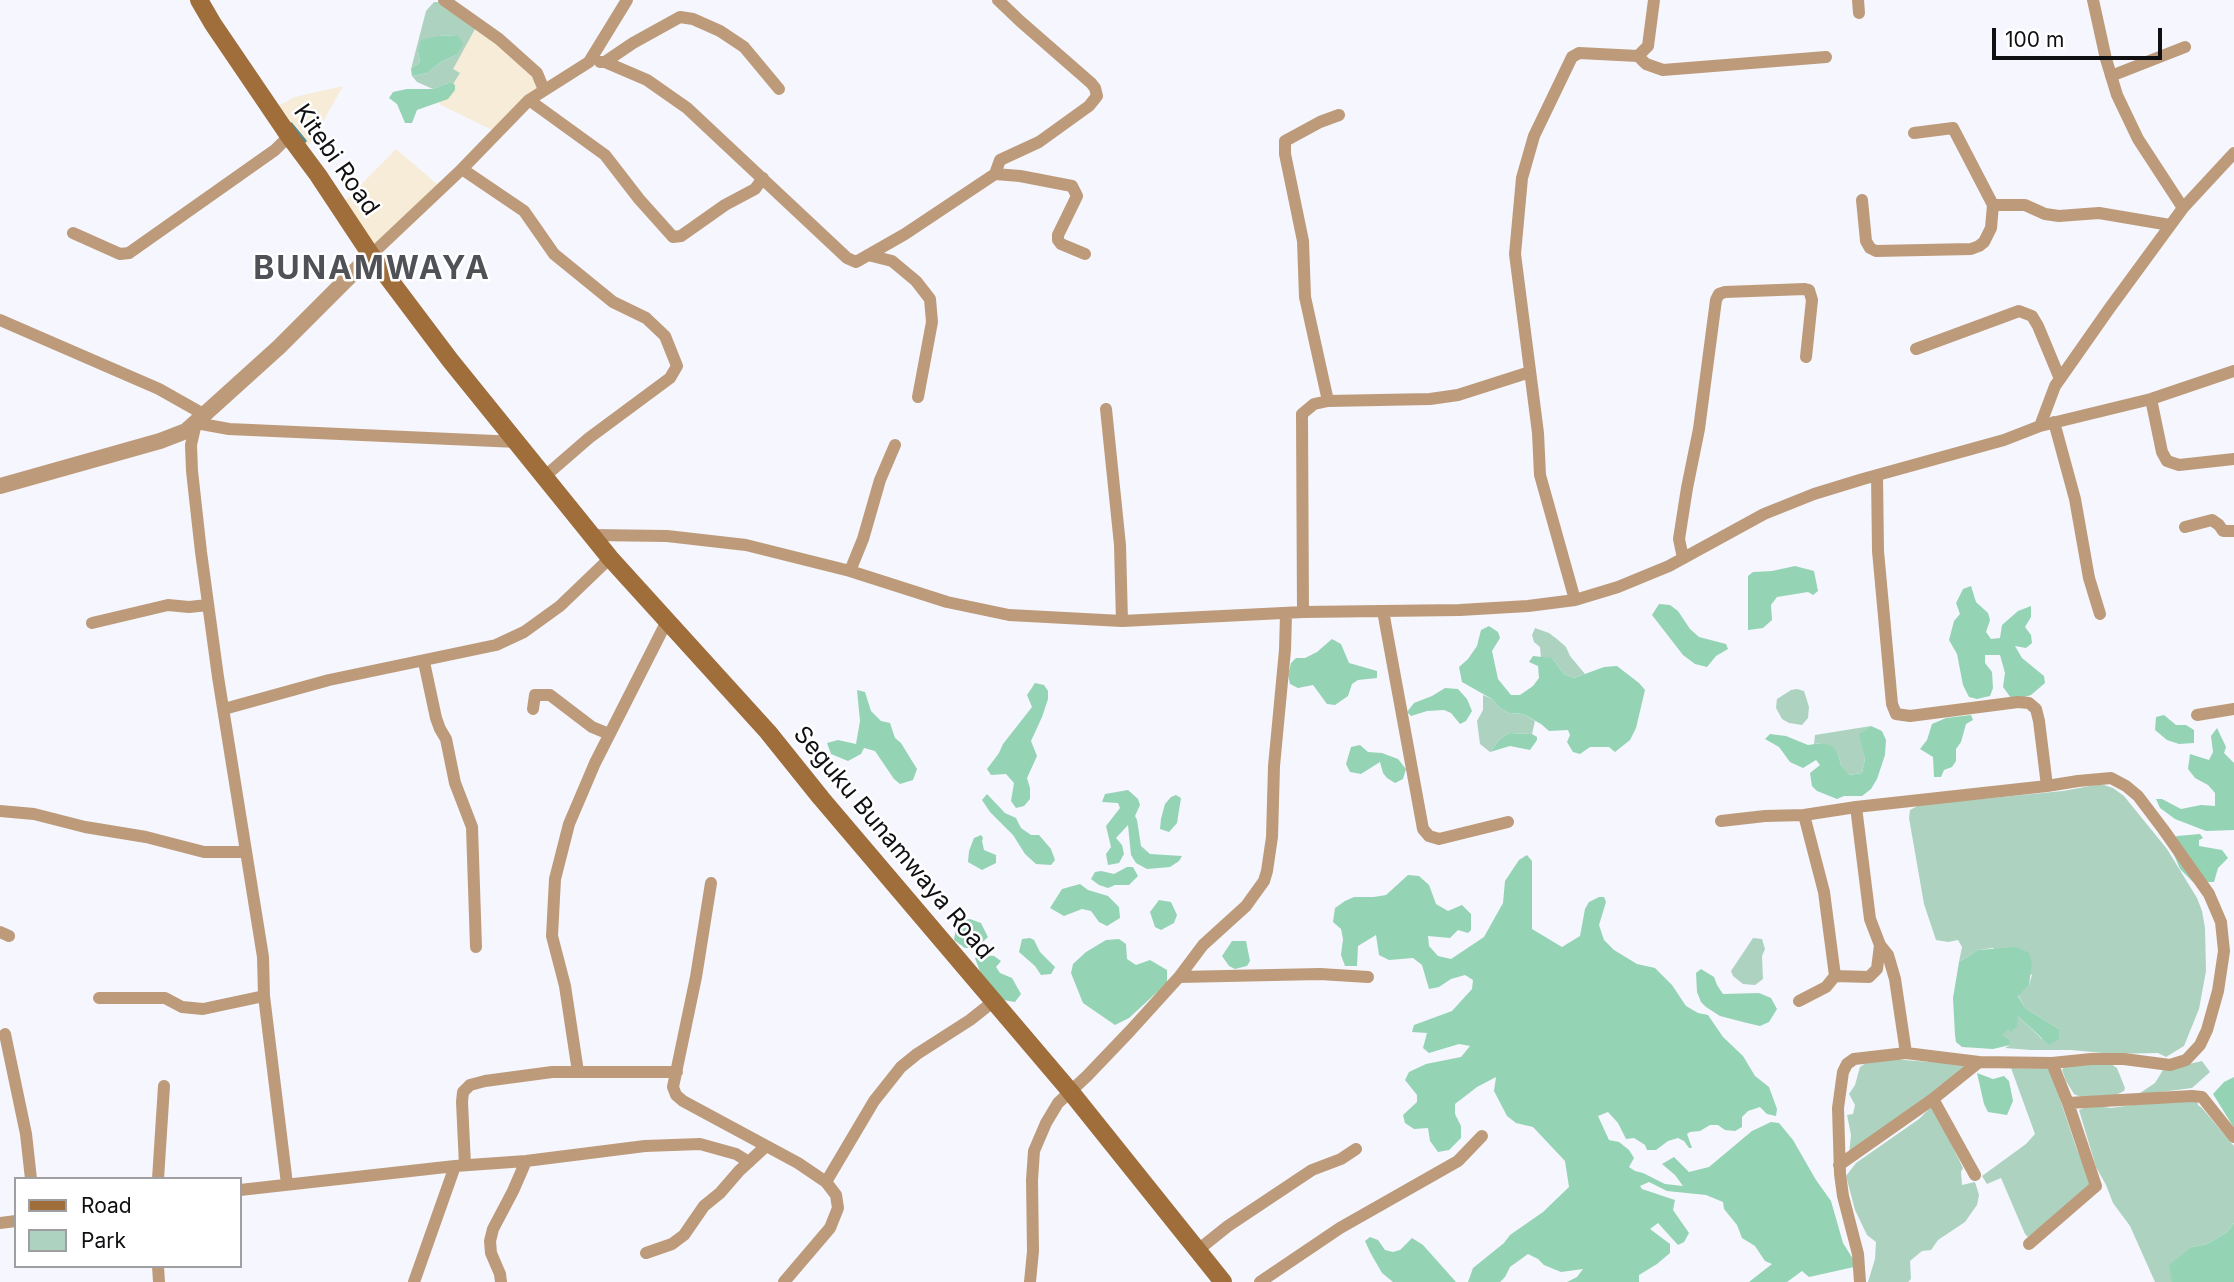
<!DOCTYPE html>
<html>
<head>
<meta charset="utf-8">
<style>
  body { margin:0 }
  #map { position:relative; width:2234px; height:1282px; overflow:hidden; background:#f5f6fe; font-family:Inter,sans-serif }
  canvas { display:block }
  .legend { position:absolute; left:14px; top:1177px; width:228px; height:91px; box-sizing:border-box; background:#fff; border:2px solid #9f9fa1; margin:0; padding:9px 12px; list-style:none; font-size:21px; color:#101013 }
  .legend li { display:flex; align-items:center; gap:14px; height:35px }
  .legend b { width:35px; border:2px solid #9f9fa1 }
  .scale { position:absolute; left:1992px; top:28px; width:170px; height:32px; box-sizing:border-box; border:4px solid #101013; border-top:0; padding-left:9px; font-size:21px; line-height:24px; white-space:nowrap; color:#101013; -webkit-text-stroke:5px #fff; paint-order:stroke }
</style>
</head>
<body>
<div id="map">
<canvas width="2234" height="1282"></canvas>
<ul class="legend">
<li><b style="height:9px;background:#9f6e3b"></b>Road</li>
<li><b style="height:19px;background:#add3c0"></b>Park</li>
</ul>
<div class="scale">100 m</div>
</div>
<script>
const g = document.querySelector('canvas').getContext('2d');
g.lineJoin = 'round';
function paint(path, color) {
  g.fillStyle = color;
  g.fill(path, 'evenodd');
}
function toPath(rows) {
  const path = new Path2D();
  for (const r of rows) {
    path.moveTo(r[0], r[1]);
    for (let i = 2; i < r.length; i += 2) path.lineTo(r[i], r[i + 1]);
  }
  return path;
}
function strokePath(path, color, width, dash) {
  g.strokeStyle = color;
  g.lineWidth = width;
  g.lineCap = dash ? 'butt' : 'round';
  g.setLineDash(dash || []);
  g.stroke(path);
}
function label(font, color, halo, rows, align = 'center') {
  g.font = font + ' Inter,sans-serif';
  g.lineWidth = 5;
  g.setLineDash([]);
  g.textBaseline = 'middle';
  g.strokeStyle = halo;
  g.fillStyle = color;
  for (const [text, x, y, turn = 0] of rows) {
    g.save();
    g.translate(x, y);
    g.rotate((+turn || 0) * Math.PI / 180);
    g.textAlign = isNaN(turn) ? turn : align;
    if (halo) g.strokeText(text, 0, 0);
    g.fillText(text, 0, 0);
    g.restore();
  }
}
paint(toPath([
  [476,26,529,70,540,86,494,131,439,104,459,73,452,69],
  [343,86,315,136,306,147,276,107,295,97],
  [396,149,438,185,378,244,371,244,343,203]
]), '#f7ecd7');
paint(toPath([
  [434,2,440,2,475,29,453,69,460,73,453,84,451,82,433,89,417,82,412,76,427,73,441,62,456,55,458,35,439,36,418,52,420,62,411,69,426,11],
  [1535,628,1549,633,1557,639,1566,647,1570,656,1585,674,1574,678,1564,674,1552,658,1541,658,1540,647,1534,642,1532,635],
  [1797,689,1804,691,1809,707,1808,718,1802,725,1789,723,1782,719,1776,708,1777,699,1791,690],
  [1483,695,1492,699,1500,708,1509,713,1523,714,1535,721,1532,734,1509,733,1499,740,1490,752,1480,744,1477,721,1483,710],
  [1871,726,1860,734,1865,759,1862,773,1848,775,1841,765,1838,754,1823,743,1814,744,1815,735],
  [2101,784,2113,788,2124,796,2167,849,2197,898,2202,911,2205,928,2206,971,2199,1009,2184,1046,2166,1057,2158,1053,2113,1054,2071,1050,2031,1050,2005,1048,2010,1045,2001,1035,2018,1016,2042,1039,2059,1029,2025,1008,2018,995,2029,985,2032,975,1993,948,1978,950,1959,962,1962,947,1958,940,1948,942,1936,940,1924,904,1909,818,1910,810,1919,805,2063,791],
  [1753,938,1762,939,1765,949,1762,956,1763,979,1755,985,1743,984,1733,976,1731,971],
  [1889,1059,1960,1064,1965,1067,1948,1082,1849,1155,1851,1135,1847,1115,1853,1114,1855,1105,1849,1094,1855,1085,1860,1067,1866,1063],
  [2202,1061,2210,1072,2192,1088,2137,1095,2155,1083,2163,1070],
  [2111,1064,2117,1068,2125,1088,2124,1091,2112,1097,2083,1098,2074,1094,2066,1081,2062,1070,2065,1066],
  [2011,1068,2050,1069,2076,1147,2092,1185,2028,1237,2025,1234,2001,1178,1987,1184,1982,1176,2026,1144,2035,1134],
  [2174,1099,2197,1100,2198,1105,2202,1108,2234,1146,2234,1223,2227,1232,2207,1244,2192,1247,2172,1282,2155,1282,2130,1226,2113,1203,2106,1185,2096,1167,2079,1110,2090,1105,2111,1108],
  [1930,1108,1934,1108,1963,1168,1961,1172,1962,1185,1975,1182,1979,1195,1977,1205,1965,1222,1938,1240,1931,1250,1922,1251,1910,1261,1911,1279,1908,1282,1868,1282,1875,1259,1876,1242,1867,1235,1855,1210,1846,1176,1856,1163,1919,1119]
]), '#add3c0');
paint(toPath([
  [458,35,463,44,456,55,441,62,427,73,412,76,411,69,420,62,418,52,421,40,439,36],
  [451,82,455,85,455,90,448,99,417,110,412,123,405,123,397,104,389,98,393,92,407,89,433,89],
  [1795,566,1814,571,1818,591,1813,595,1808,592,1777,597,1771,605,1772,620,1763,628,1748,630,1748,576,1753,572,1772,571],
  [1971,586,1976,602,1988,613,1990,620,1986,632,1991,639,2000,638,2002,625,2018,611,2031,606,2031,617,2025,627,2031,635,2032,643,2026,648,2015,646,2022,658,2044,676,2045,683,2031,695,2018,699,2011,698,2003,687,2005,673,2000,655,1985,655,1985,663,1992,672,1993,688,1990,696,1977,699,1969,697,1963,685,1957,654,1949,640,1954,621,1960,614,1956,603,1963,589],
  [1659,604,1670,605,1678,611,1690,629,1699,637,1726,644,1728,649,1716,656,1707,667,1695,664,1683,655,1652,615],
  [1489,626,1498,632,1500,638,1492,651,1498,679,1511,695,1520,695,1533,686,1539,678,1538,666,1529,662,1533,656,1552,658,1564,674,1574,678,1604,667,1617,666,1639,683,1645,690,1636,728,1630,740,1615,752,1609,747,1590,747,1580,754,1573,752,1567,742,1570,735,1568,730,1549,731,1541,724,1523,714,1509,713,1500,708,1492,699,1462,682,1459,667,1468,659,1477,646,1481,630],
  [1332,639,1341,644,1349,663,1377,671,1377,678,1358,680,1352,684,1348,696,1335,705,1327,704,1313,685,1298,688,1290,684,1288,675,1291,663,1296,658,1305,658,1317,652],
  [1035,683,1044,685,1048,691,1048,699,1042,717,1031,741,1037,756,1027,778,1030,788,1030,799,1024,806,1016,808,1011,801,1014,783,1006,774,991,775,987,769,999,753,1003,744,1032,707,1027,695],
  [1445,688,1458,689,1467,699,1472,711,1466,721,1460,724,1451,713,1444,710,1427,711,1411,716,1407,712,1414,703,1432,696],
  [857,690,865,692,871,711,881,721,890,723,895,738,901,743,917,769,913,780,900,784,894,779,875,751,864,748,861,754,848,761,831,754,827,743,838,740,856,744,860,721],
  [1971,715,1973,720,1966,724,1961,742,1956,749,1956,761,1952,767,1944,770,1941,777,1934,777,1933,757,1920,749,1927,740,1932,724,1946,718],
  [2164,715,2176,725,2186,725,2194,730,2194,743,2179,744,2167,740,2155,730,2156,717],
  [1871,726,1882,731,1886,740,1885,755,1877,779,1871,789,1862,796,1844,796,1837,799,1817,791,1812,786,1810,773,1820,765,1816,760,1803,768,1790,762,1779,747,1765,739,1770,734,1786,736,1808,745,1823,743,1832,746,1838,754,1841,765,1849,775,1862,773,1865,759,1859,734],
  [2217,728,2226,747,2224,753,2234,763,2234,830,2206,831,2175,819,2160,808,2156,799,2162,799,2181,809,2201,805,2215,806,2215,793,2208,785,2195,778,2188,769,2190,754,2209,760,2213,752,2211,736],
  [1509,733,1532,734,1537,737,1537,740,1530,750,1510,746,1490,752,1499,740],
  [1360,745,1368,752,1382,753,1398,759,1406,769,1403,779,1395,783,1387,778,1383,773,1380,762,1361,774,1350,772,1346,764,1351,747],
  [1128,790,1138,799,1140,805,1135,816,1137,820,1141,846,1150,854,1182,856,1179,861,1170,867,1147,869,1136,863,1131,855,1128,825,1116,838,1122,845,1124,854,1119,863,1108,865,1106,854,1111,847,1106,826,1120,808,1118,803,1102,802,1105,794],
  [987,794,1005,813,1016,818,1021,828,1031,835,1039,835,1051,849,1055,860,1051,865,1036,864,1025,854,1013,835,990,812,982,800],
  [1176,795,1181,798,1177,823,1169,832,1160,829,1161,819,1165,804,1171,797],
  [2200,834,2203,838,2199,840,2199,846,2222,850,2228,858,2218,868,2214,882,2193,882,2180,869,2169,843,2177,836],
  [981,835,983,838,982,841,984,850,996,855,996,863,982,870,968,862,969,851,974,838],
  [1527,855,1532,861,1532,929,1562,947,1580,936,1585,909,1589,902,1599,897,1604,897,1606,902,1599,925,1604,940,1614,950,1637,964,1655,968,1672,985,1686,1006,1698,1013,1708,1015,1723,1037,1743,1056,1755,1076,1769,1087,1777,1109,1776,1116,1767,1114,1760,1107,1748,1111,1742,1117,1742,1127,1735,1131,1725,1130,1718,1125,1710,1125,1700,1131,1690,1132,1687,1134,1692,1148,1689,1148,1684,1141,1678,1138,1668,1141,1656,1150,1647,1150,1645,1145,1634,1138,1626,1139,1618,1123,1608,1112,1598,1116,1609,1140,1619,1142,1629,1150,1634,1158,1629,1167,1635,1171,1643,1173,1665,1184,1683,1186,1675,1175,1662,1164,1674,1157,1689,1172,1709,1167,1752,1131,1771,1122,1779,1123,1793,1140,1816,1180,1831,1201,1843,1243,1853,1259,1854,1267,1809,1277,1802,1271,1787,1282,1749,1282,1772,1264,1765,1261,1755,1246,1742,1238,1737,1225,1724,1209,1723,1202,1706,1195,1667,1191,1649,1182,1640,1186,1642,1189,1675,1200,1673,1210,1689,1233,1684,1242,1678,1245,1658,1223,1650,1229,1670,1244,1670,1253,1657,1264,1639,1275,1639,1282,1567,1282,1577,1277,1583,1269,1561,1272,1544,1265,1538,1259,1528,1254,1510,1267,1505,1277,1500,1282,1468,1282,1473,1268,1504,1243,1510,1235,1543,1212,1569,1187,1565,1161,1533,1127,1516,1123,1507,1116,1494,1091,1496,1077,1477,1087,1455,1104,1455,1114,1461,1126,1461,1138,1449,1150,1438,1152,1430,1141,1428,1128,1414,1129,1405,1123,1403,1115,1417,1102,1417,1095,1405,1080,1409,1072,1426,1064,1461,1057,1470,1046,1459,1044,1429,1053,1423,1048,1427,1033,1412,1032,1414,1025,1452,1011,1472,989,1473,980,1465,975,1451,979,1439,987,1429,989,1422,965,1413,958,1389,960,1379,955,1376,935,1358,946,1357,966,1345,966,1341,955,1343,939,1341,929,1333,922,1335,908,1345,901,1354,897,1374,897,1386,895,1408,875,1419,876,1429,885,1436,904,1448,911,1462,905,1471,914,1471,930,1468,933,1458,930,1450,938,1428,936,1429,946,1438,956,1451,959,1484,937,1503,903,1505,881,1519,860],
  [1127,867,1133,867,1138,876,1129,885,1115,885,1108,888,1099,885,1091,879,1095,872,1101,871,1114,874],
  [1080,884,1088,890,1108,896,1119,907,1120,918,1107,926,1099,922,1091,911,1082,909,1064,916,1050,908,1062,889],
  [1159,900,1171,902,1177,915,1174,923,1161,930,1155,927,1150,912],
  [970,919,981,923,988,937,976,948,965,948,954,940,956,928,963,920],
  [1030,938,1034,940,1040,952,1055,967,1051,974,1041,975,1035,966,1019,952,1022,939],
  [1119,939,1126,944,1127,959,1136,965,1150,960,1167,970,1167,983,1129,1018,1115,1025,1083,1003,1071,973,1073,964,1086,952,1106,940],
  [1232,941,1246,941,1250,961,1247,966,1235,969,1229,966,1222,956],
  [2016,947,2029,953,2032,964,2029,985,2018,996,2025,1008,2059,1029,2059,1039,2049,1045,2018,1016,2017,1026,2011,1032,2008,1029,2002,1035,2009,1040,2010,1045,1993,1049,1962,1047,1956,1042,1955,1035,1953,998,1959,962,1978,950],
  [982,955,994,956,1001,961,996,967,1000,973,1012,978,1021,994,1015,1002,1003,1000,982,977,975,958],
  [1701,969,1714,977,1717,985,1723,994,1759,993,1771,998,1777,1009,1769,1022,1760,1026,1747,1023,1720,1016,1706,1007,1701,1002,1697,992,1696,973],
  [1977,1073,1993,1079,2004,1076,2009,1081,2013,1101,2007,1115,1988,1112,1984,1104],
  [2234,1077,2234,1128,2213,1094,2224,1082],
  [2234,1223,2234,1282,2172,1282,2169,1265,2192,1247,2207,1244,2227,1232],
  [1370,1237,1378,1240,1385,1250,1393,1252,1400,1250,1412,1238,1423,1245,1456,1282,1393,1282,1382,1273,1370,1252,1365,1241]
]), '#95d3b5');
strokePath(toPath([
  [291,124,305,141]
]), '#558a8e', 3.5);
strokePath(toPath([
  [444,0,499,39,537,73,544,90],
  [1858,0,1859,13],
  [2093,0,2106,59,2117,95,2138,139,2183,208],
  [1638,56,1646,64,1663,70,1826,57],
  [600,62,605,62,633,43,680,17,693,19,720,31,744,47,779,89],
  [605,62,647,80,687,108,847,258,856,262,905,234,995,174,1000,160,1039,142,1089,106,1097,96,1095,88,1091,83,1020,21,998,0],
  [2111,76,2185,47],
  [529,100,605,155,639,199,673,237,681,236,725,205,755,189,763,178],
  [1914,133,1953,128,1993,205,2025,205,2045,214,2059,216,2099,213,2170,225],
  [462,169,524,211,554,254,570,267,613,302,646,318,665,336,677,366,670,378,589,438,544,477],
  [995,174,1020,176,1072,186,1077,196,1058,235,1058,240,1061,244,1085,254],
  [1862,200,1866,241,1870,248,1876,251,1971,249,1979,246,1984,242,1991,228,1993,205],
  [73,233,120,254,129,253,275,150,289,136],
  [371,255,462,169,529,100,589,62,627,0],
  [868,255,892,261,916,281,930,299,932,322,918,397],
  [0,320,159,389,205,415],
  [1916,349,2019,311,2032,316,2038,326,2060,379],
  [2151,399,2162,452,2167,461,2179,465,2234,459],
  [1328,401,1430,399,1458,395,1530,372],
  [1106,409,1120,545,1122,621],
  [2054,422,2075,499,2089,578,2100,614],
  [2040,426,2151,399,2234,371],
  [1877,475,1878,551,1892,704,1896,714,1910,716,2018,702,2029,703,2036,709,2039,721,2047,786],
  [2185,527,2212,520,2219,525,2223,531,2234,531],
  [591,535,667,536,746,545,850,571,947,602,1009,615,1122,621,1303,612,1460,610,1528,606,1575,600,1618,587,1669,566,1764,514,1814,494,1863,479,2004,440,2040,426,2055,386,2109,309,2183,208,2234,153],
  [1683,558,1679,539,1687,488,1699,429,1716,300,1719,294,1725,292,1805,289,1809,290,1812,300,1806,357],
  [850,571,863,539,880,480,895,445],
  [1575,600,1540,475,1538,433,1515,254,1522,178,1534,136,1572,57,1579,53,1638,56,1648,46,1654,0],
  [1383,611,1423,829,1429,836,1439,839,1508,822],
  [1303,612,1302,414,1314,404,1328,401,1305,297,1303,241,1285,154,1285,141,1320,122,1339,115],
  [92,623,168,605,189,607,208,605],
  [424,662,436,718,440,729,446,739,455,783,472,827,476,947],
  [224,709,329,680,496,645,524,632,560,606,610,558],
  [533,709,535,695,550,695,592,727,609,734],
  [2197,715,2234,709],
  [1856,807,1870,919,1880,945,1888,955,1895,979,1906,1053],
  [0,811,34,814,85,827,146,837,204,852,245,852],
  [1721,821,1765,816,1804,815,1856,807,2047,786,2078,781,2111,778,2126,786,2138,796,2163,829,2209,894,2221,922,2224,951,2218,991,2207,1030,2200,1045,2186,1060,2170,1065,2124,1059,2091,1059,2052,1063],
  [711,883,696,977,673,1087,676,1095,683,1101,798,1163,826,1182,836,1195,838,1208,830,1228,784,1282],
  [0,932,9,936],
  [1835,976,1869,977,1877,969,1880,945],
  [1179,977,1320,974,1368,977],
  [99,998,165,998,182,1007,203,1009,264,996],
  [1799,1001,1826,987,1835,976,1824,892,1804,815],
  [5,1034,26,1134,31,1179],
  [578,1072,565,986,552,936,555,879,569,824,595,763,667,621],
  [1933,1099,1975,1175],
  [2068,1103,2192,1096,2202,1097,2234,1137],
  [465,1165,462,1102,463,1092,470,1085,485,1081,552,1072,677,1072],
  [1839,1165,1933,1099,1979,1062],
  [158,1179,164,1086],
  [826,1182,874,1101,901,1067,917,1054,970,1020,994,1001],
  [287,1184,264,996,263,957,218,677,201,552,192,471,191,445,196,423,229,429,517,442],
  [240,1190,455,1166,526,1161,645,1146,700,1144,736,1154,749,1162],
  [0,1223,16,1221],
  [1198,1250,1228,1226,1312,1170,1341,1159,1356,1149],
  [646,1253,672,1244,684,1235,704,1206,720,1193,739,1171,765,1147],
  [158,1266,159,1282],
  [414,1282,455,1166],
  [501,1282,500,1274,491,1253,490,1241,493,1229,513,1191,526,1161],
  [1030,1282,1033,1251,1032,1180,1034,1151,1046,1123,1058,1103,1087,1076,1130,1031,1179,977,1203,945,1246,906,1264,881,1267,871,1272,837,1274,766,1285,650,1286,614],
  [1260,1282,1340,1228,1458,1161,1482,1136],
  [1860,1282,1858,1254,1843,1196,1840,1174,1838,1108,1843,1072,1847,1064,1854,1059,1906,1053,1979,1062,2052,1063,2068,1103,2096,1186,2029,1244]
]), '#bd9b7a', 12);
strokePath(toPath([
  [0,486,160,441,186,431,279,347,371,255]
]), '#bd9b7a', 16);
strokePath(toPath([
  [199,0,213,24,289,136,318,175,371,255,450,360,610,558,768,732,821,798,1070,1091,1223,1282]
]), '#9f6e3b', 18);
label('24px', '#101013', '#fff', [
  ["Kitebi Road",336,160,55],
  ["Seguku Bunamwaya Road",893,843,50]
]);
g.letterSpacing = '2px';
label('bold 32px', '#505157', '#fff', [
  ["BUNAMWAYA",372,269]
]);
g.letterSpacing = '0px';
</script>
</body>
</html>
